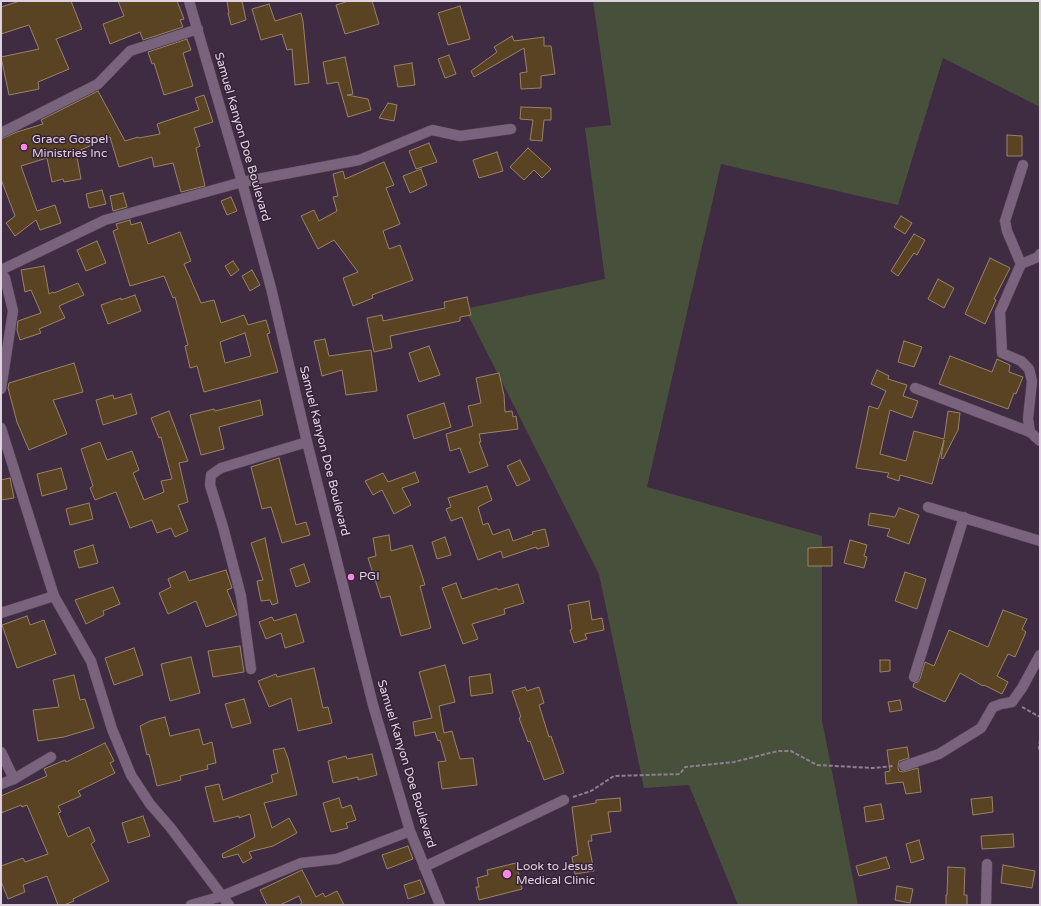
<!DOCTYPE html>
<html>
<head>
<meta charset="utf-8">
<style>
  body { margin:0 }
  #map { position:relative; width:1041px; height:906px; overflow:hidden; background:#402c42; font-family:"Varela Round",sans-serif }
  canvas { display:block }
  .frame { position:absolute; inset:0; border:2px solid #e0d3e1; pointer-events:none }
</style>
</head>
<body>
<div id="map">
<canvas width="1041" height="906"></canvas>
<div class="frame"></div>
</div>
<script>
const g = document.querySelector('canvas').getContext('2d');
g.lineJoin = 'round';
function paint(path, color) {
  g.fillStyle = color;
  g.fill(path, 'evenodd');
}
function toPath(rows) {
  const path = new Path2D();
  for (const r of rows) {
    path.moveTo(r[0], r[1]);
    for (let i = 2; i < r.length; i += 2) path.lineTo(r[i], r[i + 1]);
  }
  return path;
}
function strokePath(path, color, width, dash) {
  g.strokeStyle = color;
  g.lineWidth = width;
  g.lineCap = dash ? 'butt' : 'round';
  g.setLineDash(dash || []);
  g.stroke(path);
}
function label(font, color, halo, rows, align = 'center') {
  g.font = font + ' "Varela Round",sans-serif';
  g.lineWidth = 3;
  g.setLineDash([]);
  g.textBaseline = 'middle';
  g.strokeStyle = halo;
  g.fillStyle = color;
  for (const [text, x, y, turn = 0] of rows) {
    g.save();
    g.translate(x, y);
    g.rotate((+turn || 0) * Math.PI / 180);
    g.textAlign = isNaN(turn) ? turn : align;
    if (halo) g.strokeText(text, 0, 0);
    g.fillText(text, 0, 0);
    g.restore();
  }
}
paint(toPath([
  [593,1,1040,1,1040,107,943,58,898,205,721,164,647,487,822,536,822,720,858,905,738,905,689,785,644,788,599,574,465,309,605,279,585,128,611,125]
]), '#47503b');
const building = toPath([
  [20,1,71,1,82,29,56,39,69,69,38,82,39,89,9,95,1,57,39,49,29,25,1,34,1,7,20,1],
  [118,1,177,1,184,19,180,20,183,27,143,40,140,32,110,44,103,24,124,16,118,1],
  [227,1,242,1,246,20,231,25,228,13,229,13,227,1],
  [349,1,372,1,379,24,345,34,336,5,349,1],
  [269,4,275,21,301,13,303,21,309,83,295,85,292,49,287,50,282,34,261,40,252,9,269,4],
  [460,6,470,39,448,45,438,13,460,6],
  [512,36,514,41,544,37,544,46,551,46,555,74,541,76,541,88,521,89,520,73,527,72,524,48,474,77,471,71,497,52,494,47,512,36],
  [187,39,191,50,183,53,193,86,164,95,154,63,152,64,148,52,187,39],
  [449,55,456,74,445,78,438,59,449,55],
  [345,57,353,94,347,95,368,99,371,110,348,117,338,82,327,84,323,62,345,57],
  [412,63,415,85,398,87,394,66,412,63],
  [98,91,125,141,138,137,139,138,160,134,157,124,199,110,195,98,204,95,213,122,194,128,200,146,196,148,205,186,181,192,173,163,154,167,152,157,119,167,110,137,76,152,81,179,64,182,63,179,52,182,47,158,21,166,37,211,55,205,61,223,40,230,36,220,15,236,6,223,15,216,1,179,1,139,17,132,43,124,41,120,98,91],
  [388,103,397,105,394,121,379,118,388,103],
  [521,107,551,108,551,120,544,120,542,141,530,140,533,120,520,119,521,107],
  [1007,135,1022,136,1022,156,1007,156,1007,135],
  [429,143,437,162,416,169,409,151,429,143],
  [528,148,551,169,542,178,534,170,524,180,510,167,528,148],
  [497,152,503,171,479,178,473,160,497,152],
  [384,162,394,185,386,188,400,224,383,231,389,249,400,245,413,280,372,295,373,298,353,306,343,278,358,272,334,240,318,249,301,216,314,210,319,221,337,211,333,197,338,196,333,174,343,171,345,179,384,162],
  [421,169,427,185,410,193,403,176,421,169],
  [102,190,106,204,89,208,86,194,102,190],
  [123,193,127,207,113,211,110,196,123,193],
  [231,197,237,211,227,215,221,201,231,197],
  [901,216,912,223,905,234,894,227,901,216],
  [130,220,131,225,141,222,148,244,180,232,191,261,184,264,201,303,214,300,221,323,244,315,248,325,266,320,270,333,267,334,278,372,204,392,197,366,190,368,185,346,188,345,175,297,173,298,164,276,130,286,113,231,118,229,116,224,130,220],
  [245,333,251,356,225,363,220,342,245,333],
  [914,234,925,240,917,255,914,253,898,276,891,271,914,234],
  [97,241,106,263,86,271,77,250,97,241],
  [990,258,1010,268,994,299,996,300,985,324,965,314,990,258],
  [233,261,239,270,231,276,225,266,233,261],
  [44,266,49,294,53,292,54,293,78,283,84,295,59,306,65,318,39,329,41,333,20,340,17,330,18,321,41,313,31,290,25,292,21,270,44,266],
  [252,270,260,285,250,291,242,276,252,270],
  [938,279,954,288,944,308,928,299,938,279],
  [135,295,141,311,108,324,101,305,121,298,121,300,135,295],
  [467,297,471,315,460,317,460,321,390,336,392,348,374,352,367,318,382,315,383,321,445,308,444,302,467,297],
  [325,339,329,356,371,350,377,391,346,395,342,370,322,376,314,341,325,339],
  [904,341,922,347,914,367,898,362,904,341],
  [429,346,440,375,419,382,409,353,429,346],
  [950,356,992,372,997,359,1010,365,1009,372,1023,377,1016,394,1014,393,1008,409,939,384,950,356],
  [74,363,83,392,53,400,67,434,29,450,17,422,8,388,9,383,74,363],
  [877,370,889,376,888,379,907,385,903,396,918,401,912,418,890,410,880,454,906,461,914,431,944,439,948,411,960,413,958,430,943,459,941,458,944,440,932,484,900,475,899,481,887,477,889,473,856,468,869,406,878,409,886,391,871,384,877,370],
  [499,373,504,395,505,412,512,411,513,417,516,416,518,429,479,434,481,442,479,442,488,466,469,473,460,448,450,451,446,434,473,426,468,406,481,403,476,378,499,373],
  [131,394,137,414,103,425,96,400,113,395,114,399,131,394],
  [260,400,263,415,219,427,224,449,201,455,190,415,214,409,215,411,260,400],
  [444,403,451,427,414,439,407,415,444,403],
  [169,411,188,461,179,463,188,502,178,505,188,531,175,537,171,528,157,533,152,520,130,528,116,492,95,500,90,488,93,486,81,449,100,442,107,460,132,451,139,470,133,473,144,500,164,492,161,481,172,479,161,437,159,438,151,418,169,411],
  [279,458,296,525,306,522,310,535,282,543,271,507,262,509,251,467,279,458],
  [520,460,530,480,517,486,507,466,520,460],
  [61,468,67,489,42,496,37,474,61,468],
  [415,472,419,482,402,488,411,505,394,514,382,490,373,495,365,481,383,473,388,482,415,472],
  [10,478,14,498,1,500,1,480,10,478],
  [487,486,492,500,478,507,483,525,488,523,493,535,509,529,513,541,533,534,532,532,545,529,549,546,537,549,536,547,503,558,501,551,478,560,462,517,451,521,446,509,451,507,448,498,487,486],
  [89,503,93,519,70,525,66,509,89,503],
  [899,508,919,515,909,544,887,536,890,529,868,525,870,513,895,517,899,508],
  [389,535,391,551,412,545,425,585,420,586,431,628,401,636,390,596,381,598,368,558,376,556,373,538,389,535],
  [445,537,451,555,437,559,432,542,445,537],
  [265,538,278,603,272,605,270,600,261,601,257,581,263,580,251,543,265,538],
  [850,540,867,545,864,556,867,557,864,568,844,563,850,540],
  [93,545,98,563,79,568,74,551,93,545],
  [832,547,832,566,808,566,808,548,832,547],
  [304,564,310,582,296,587,290,569,304,564],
  [226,570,232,588,227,590,237,615,206,627,196,601,168,614,159,593,171,587,168,579,185,571,189,581,226,570],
  [905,572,926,579,917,609,895,601,905,572],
  [456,583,462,599,497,588,498,590,518,584,524,603,504,609,505,614,472,624,478,639,463,644,442,588,456,583],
  [113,587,120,604,103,611,104,615,86,624,75,600,113,587],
  [589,601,592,620,602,618,604,630,585,634,587,639,574,643,570,630,572,629,568,605,589,601],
  [1003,610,1027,619,1022,629,1026,632,1015,657,1008,654,997,676,1008,682,1002,694,984,685,983,686,960,673,945,702,913,687,914,683,918,682,920,679,925,662,934,666,949,630,988,647,1003,610],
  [296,614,304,642,285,648,281,633,266,639,259,622,272,617,274,621,296,614],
  [27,616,30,625,44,620,56,654,17,668,2,625,27,616],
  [240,646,244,672,213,677,208,651,240,646],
  [134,648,143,675,114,685,105,658,134,648],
  [191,657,200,693,170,701,161,664,191,657],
  [880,660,890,660,890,671,880,672,880,660],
  [445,665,455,702,439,706,444,733,452,731,460,759,473,758,477,785,442,789,438,762,446,761,440,740,438,741,435,732,415,736,413,722,432,718,419,672,445,665],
  [314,668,323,708,328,707,332,723,298,731,291,698,269,707,258,681,276,674,277,677,314,668],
  [490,674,493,693,471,696,469,677,490,674],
  [74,675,80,700,85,699,94,728,64,737,38,741,33,710,59,707,53,680,74,675],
  [525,687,527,691,539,687,544,703,539,705,549,737,551,736,564,773,544,780,530,741,528,742,519,718,521,717,512,691,525,687],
  [244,699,251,723,232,728,225,704,244,699],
  [900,700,902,710,890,712,888,702,900,700],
  [165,717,170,736,199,729,203,745,212,742,216,763,207,765,208,769,180,776,181,780,157,786,149,754,147,755,140,726,150,721,165,717],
  [105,743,114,761,110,763,115,773,78,791,81,796,58,806,61,812,58,813,68,837,89,827,95,841,91,844,109,881,73,899,74,901,64,905,58,905,47,876,23,885,25,892,8,899,1,881,1,866,23,858,25,862,48,854,27,805,22,807,21,805,1,813,1,796,47,776,44,769,65,760,66,762,105,743],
  [907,747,909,758,899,761,898,768,899,771,903,772,918,768,921,792,906,794,903,782,886,784,885,772,890,771,887,750,907,747],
  [284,748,288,758,297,795,264,803,272,828,289,818,297,833,273,846,249,852,252,858,243,863,238,854,223,858,222,854,255,837,250,814,239,818,239,816,214,822,205,787,219,784,223,800,273,782,271,775,278,773,273,750,284,748],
  [372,754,377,775,358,780,358,777,333,783,328,761,346,756,347,759,372,754],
  [992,797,993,812,973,815,971,799,992,797],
  [339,798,342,808,351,805,356,820,346,823,348,828,331,832,323,803,339,798],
  [620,798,621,811,608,812,611,832,591,835,592,841,588,841,594,871,575,874,572,857,578,855,572,807,596,803,596,800,620,798],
  [881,804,884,819,866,822,864,807,881,804],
  [143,816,150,836,128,843,122,823,143,816],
  [1013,834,1014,847,982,849,981,836,1013,834],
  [919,840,924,859,911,863,906,844,919,840],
  [408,846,413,859,387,869,382,855,408,846],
  [886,857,890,868,859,876,856,866,886,857],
  [516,863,522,889,479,900,476,887,479,887,477,878,488,875,487,870,516,863],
  [1003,865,1035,871,1032,888,1001,883,1003,865],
  [948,867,965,868,964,895,967,895,967,905,946,905,946,895,947,895,948,867],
  [302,870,316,897,323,893,325,897,337,891,344,905,299,905,302,903,299,896,280,905,267,905,260,890,302,870],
  [420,880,425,893,408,899,404,885,420,880],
  [897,886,913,889,910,903,895,900,897,886]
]);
paint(building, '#594322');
strokePath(building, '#978367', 1);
const minor = toPath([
  [189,1,242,182,271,288,307,442,373,705,410,831,440,905],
  [1,133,98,84,130,51,198,29],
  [1040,254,1038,257,1021,264,1000,312,1002,353,1021,361,1029,369,1032,381,1028,419,1030,432,1040,441],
  [1021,264,1007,231,1005,221,1023,165],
  [1,270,105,220,242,182,359,160,432,130,460,136,511,129],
  [1,273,5,278,13,311,1,389],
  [915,388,1030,432],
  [1,428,54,596,91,661,112,729,131,775,150,804,170,827,229,905],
  [928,507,1040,541],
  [1,613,54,596],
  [251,669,241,596,223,527,210,485,211,475,221,468,307,442],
  [914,677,964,517],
  [1,752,14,779,51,757],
  [904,766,939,754,981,728,993,707,1001,704,1012,702,1022,688,1040,655],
  [1,784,14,779],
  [424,867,564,800],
  [191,905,222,896,301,863,337,859,410,831],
  [986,905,987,864]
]);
strokePath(minor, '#5b495d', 11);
strokePath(toPath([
  [1022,707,1040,717],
  [1040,740,1039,748,1040,752],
  [573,797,591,791,614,776,680,774,685,767,734,762,778,751,791,751,817,765,873,768,893,766]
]), '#8f7e90', 2, [4, 2]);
strokePath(minor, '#7a637c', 10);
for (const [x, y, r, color] of [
  [24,147,4,"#fb87e5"],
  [351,577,4,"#fb87e5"],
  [507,874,5,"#fb87e5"]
]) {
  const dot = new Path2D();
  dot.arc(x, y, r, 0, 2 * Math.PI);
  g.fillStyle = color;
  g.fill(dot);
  strokePath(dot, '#362238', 1.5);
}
label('12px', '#e0d3e1', '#362238', [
  ["Samuel Kanyon Doe Boulevard",242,137,74],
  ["Samuel Kanyon Doe Boulevard",324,451,76],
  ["Samuel Kanyon Doe Boulevard",406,764,73]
]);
label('12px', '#e0d3e1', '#362238', [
  ["Grace Gospel",32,140],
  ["Ministries Inc",32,154],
  ["PGI",359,577],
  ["Look to Jesus",516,867],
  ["Medical Clinic",516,881]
], 'left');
</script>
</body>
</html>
